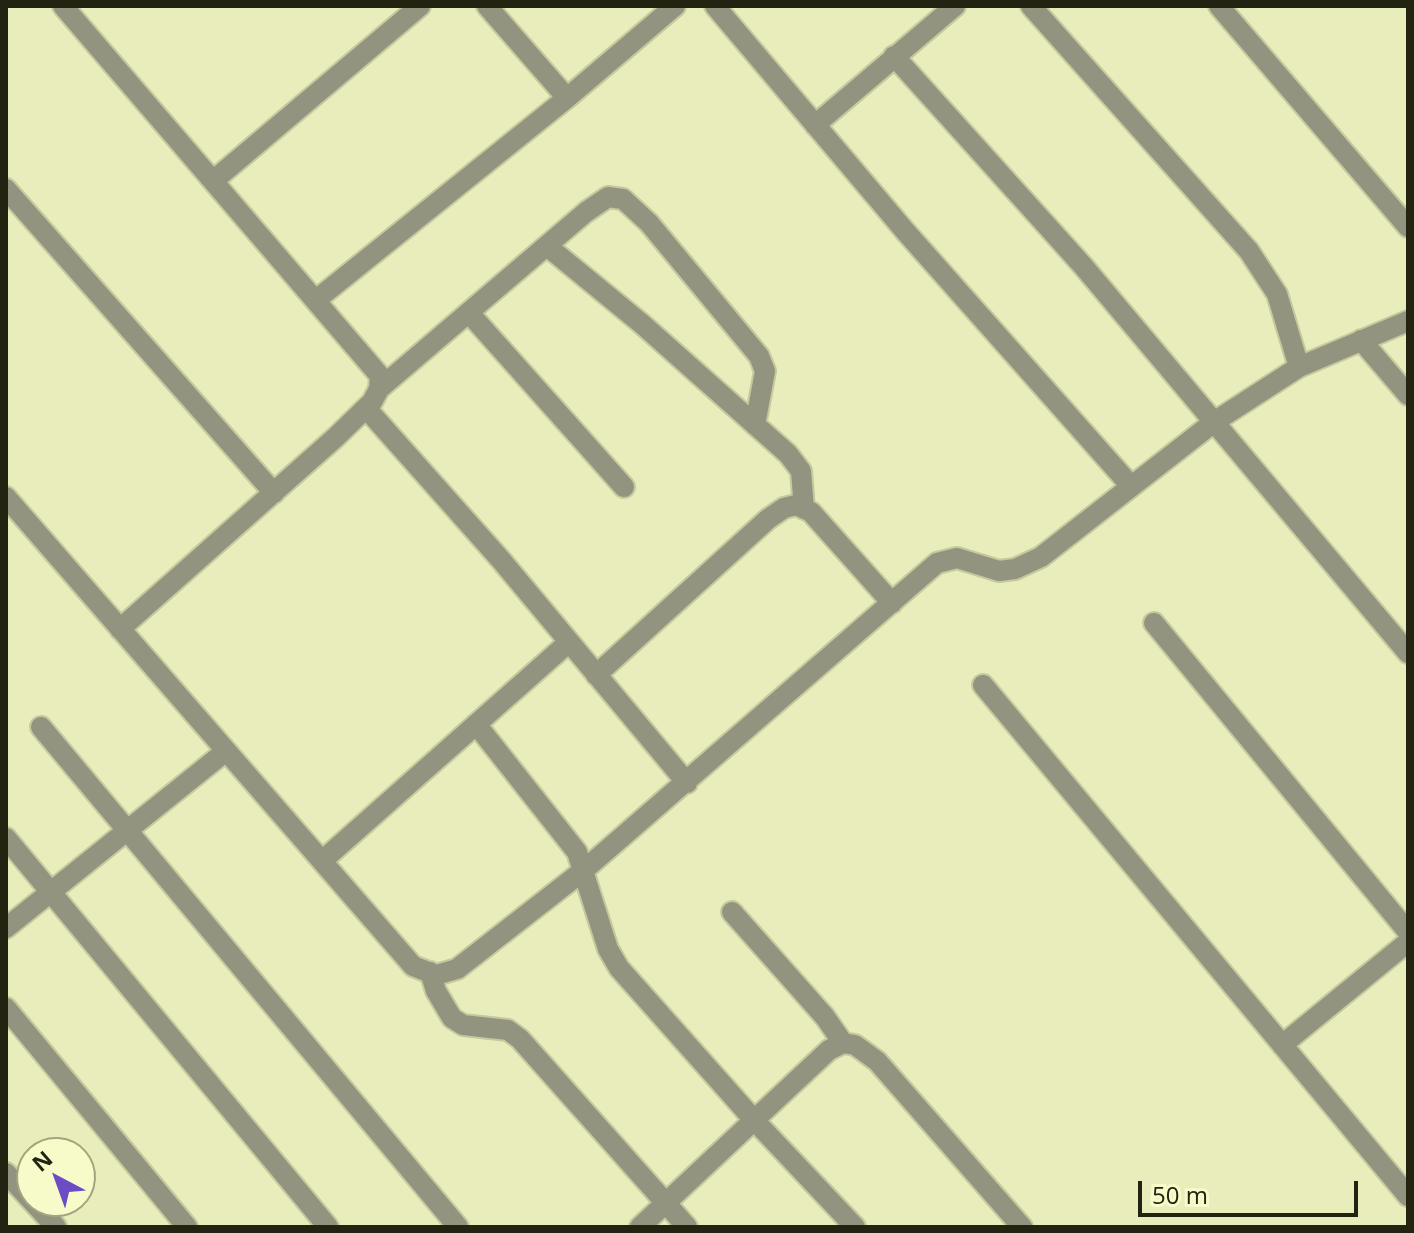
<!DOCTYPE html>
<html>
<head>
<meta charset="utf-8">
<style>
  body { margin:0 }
  #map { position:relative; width:1414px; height:1233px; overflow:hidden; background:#e9edbc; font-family:"Open Sans",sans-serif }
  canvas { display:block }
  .frame { position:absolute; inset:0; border:8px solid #222311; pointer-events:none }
  .north { position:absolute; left:16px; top:1137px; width:80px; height:80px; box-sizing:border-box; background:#f7fbc9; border:2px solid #a2a57f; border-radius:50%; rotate:319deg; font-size:22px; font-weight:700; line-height:32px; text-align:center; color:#222311 }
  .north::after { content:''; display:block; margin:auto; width:28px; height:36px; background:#6c4cc5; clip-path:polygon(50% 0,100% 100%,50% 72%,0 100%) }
  .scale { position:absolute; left:1138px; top:1181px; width:220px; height:36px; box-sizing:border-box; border:4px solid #222311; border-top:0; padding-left:10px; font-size:24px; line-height:28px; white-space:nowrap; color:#222311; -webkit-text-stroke:6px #f7fbc9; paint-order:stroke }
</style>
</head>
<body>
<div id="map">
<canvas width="1414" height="1233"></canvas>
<div class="frame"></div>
<div class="north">N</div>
<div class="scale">50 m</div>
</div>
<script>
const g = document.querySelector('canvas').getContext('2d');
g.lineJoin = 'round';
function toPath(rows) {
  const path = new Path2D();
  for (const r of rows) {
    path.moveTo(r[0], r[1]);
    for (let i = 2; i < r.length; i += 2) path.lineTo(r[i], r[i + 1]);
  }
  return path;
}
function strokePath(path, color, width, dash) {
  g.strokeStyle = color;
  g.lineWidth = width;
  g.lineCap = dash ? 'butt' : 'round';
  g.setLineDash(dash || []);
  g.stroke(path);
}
const street = toPath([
  [63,6,380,376,379,389,372,402,336,437,120,629],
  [487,6,567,98],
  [715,6,905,231,1131,486],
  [1031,6,1249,251,1277,294,1299,367],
  [1219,6,1408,227],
  [894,56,1084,267,1408,653],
  [815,125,955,6],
  [213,181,420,6],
  [6,189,274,493],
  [547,246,642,324,788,454,801,471,804,509],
  [316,300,567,98,675,6],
  [470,314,624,487],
  [1361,340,1408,395],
  [379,389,586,212,608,197,623,199,649,223,759,356,765,371,755,425],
  [366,408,501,560,687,783],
  [6,497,413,966,436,975,457,969,584,870,937,563,957,558,999,571,1015,569,1041,557,1214,422,1299,367,1408,321],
  [1154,623,1408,932],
  [596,675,768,519,784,508,796,505,811,512,892,603],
  [983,685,1408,1196],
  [476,724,577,852,608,949,619,968,754,1120,855,1227],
  [41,727,458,1227],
  [6,838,328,1227],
  [322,861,569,642],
  [732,912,825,1017,843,1043],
  [6,928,226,751],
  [430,972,436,991,452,1018,463,1025,508,1030,520,1039,687,1227],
  [6,1008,187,1227],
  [1282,1045,1408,942],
  [6,1173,56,1227],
  [640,1227,829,1050,843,1043,855,1045,877,1061,1022,1227]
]);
strokePath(street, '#c5c99d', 24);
strokePath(street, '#929480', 20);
</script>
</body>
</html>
